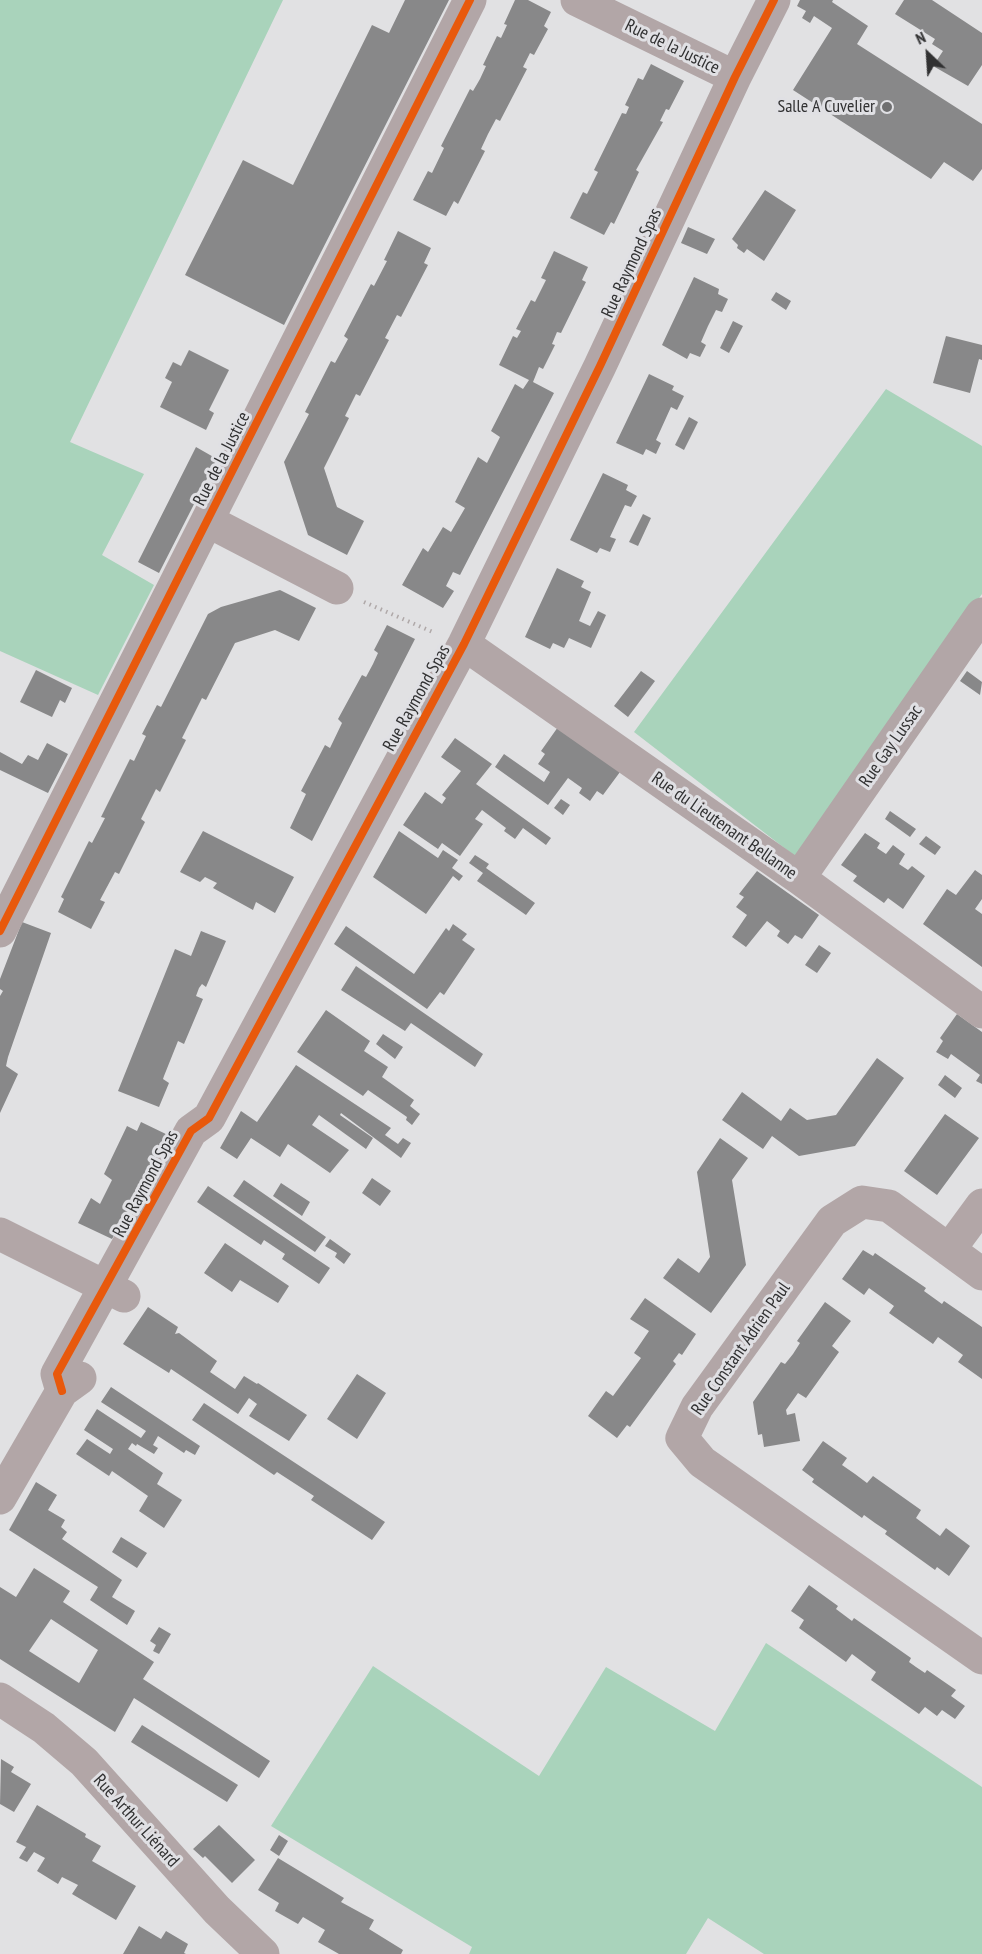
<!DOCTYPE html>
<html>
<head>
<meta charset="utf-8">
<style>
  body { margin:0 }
  #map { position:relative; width:982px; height:1954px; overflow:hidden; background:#e1e1e3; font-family:"PT Sans Narrow",sans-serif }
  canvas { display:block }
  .north { position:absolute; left:898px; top:24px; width:60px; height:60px; -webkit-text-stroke:4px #e0e0e4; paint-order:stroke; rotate:335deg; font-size:16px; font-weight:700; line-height:24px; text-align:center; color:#313132 }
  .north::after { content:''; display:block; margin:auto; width:21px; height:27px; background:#313132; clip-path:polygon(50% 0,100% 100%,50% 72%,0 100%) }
</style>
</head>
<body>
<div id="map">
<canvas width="982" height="1954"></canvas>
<div class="north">N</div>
</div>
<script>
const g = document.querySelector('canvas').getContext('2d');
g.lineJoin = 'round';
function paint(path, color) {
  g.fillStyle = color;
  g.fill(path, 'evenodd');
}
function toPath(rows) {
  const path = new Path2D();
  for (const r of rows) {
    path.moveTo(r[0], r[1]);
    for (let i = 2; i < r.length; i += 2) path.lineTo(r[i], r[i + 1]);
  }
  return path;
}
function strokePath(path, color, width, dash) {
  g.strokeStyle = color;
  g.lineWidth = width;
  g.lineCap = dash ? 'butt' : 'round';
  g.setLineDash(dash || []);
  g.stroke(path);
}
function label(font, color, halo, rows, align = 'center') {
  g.font = font + ' "PT Sans Narrow",sans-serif';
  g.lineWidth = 6;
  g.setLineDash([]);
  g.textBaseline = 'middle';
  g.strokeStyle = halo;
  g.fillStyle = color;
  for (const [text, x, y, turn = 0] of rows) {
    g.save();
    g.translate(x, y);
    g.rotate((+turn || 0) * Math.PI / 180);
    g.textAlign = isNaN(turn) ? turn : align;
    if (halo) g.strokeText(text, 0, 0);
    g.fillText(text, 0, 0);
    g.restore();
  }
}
paint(toPath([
  [0,0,283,0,70,442,144,474,102,555,154,585,98,695,0,651],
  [886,389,982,446,982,594,796,857,634,732],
  [766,1643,982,1787,982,1954,764,1954,708,1918,686,1954,469,1954,472,1947,271,1826,373,1666,539,1776,606,1667,715,1731]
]), '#a9d3bb');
paint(toPath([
  [405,0,449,0,284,325,185,275,243,160,293,185,372,25,389,33],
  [515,0,528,0,551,12,544,26,548,29,534,55,530,53,523,67,527,69,500,121,496,119,488,134,481,149,485,151,458,204,454,201,446,216,413,200,428,171,432,173,444,148,441,146,470,89,473,91,480,79,486,66,483,65,497,36,501,38,507,25,504,24],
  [800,0,833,0,832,2,868,26,857,44,982,124,982,169,973,181,944,162,931,179,793,90,832,28,814,16,810,23,802,18,806,11,797,6],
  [904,0,932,0,982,33,982,65,968,86,933,66,943,51,932,44,935,39,895,14],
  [651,64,684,81,669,110,666,109,660,121,663,122,636,170,639,172,614,224,611,222,604,235,570,218,583,192,587,194,598,172,594,170,622,113,626,114,629,107,625,105,638,78,643,80],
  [765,190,796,210,764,261,747,249,744,253,737,248,738,245,732,239],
  [688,227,715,239,707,254,681,243],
  [398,231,431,248,424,263,428,265,401,317,397,315,385,338,389,340,360,396,356,394,345,416,349,418,324,468,337,507,364,521,347,555,308,535,284,462,309,414,305,412,331,361,335,363,348,339,344,336,371,284,374,286,387,261,384,260],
  [554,251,588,267,582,280,586,282,561,333,557,332,552,344,555,345,543,369,539,367,533,382,554,393,460,575,453,572,446,586,454,591,443,608,402,585,423,548,428,552,443,527,451,532,465,508,455,502,478,457,487,463,500,437,491,431,515,384,523,389,529,380,499,365,513,336,517,338,521,331,516,329,531,300,535,302,546,280,541,278],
  [694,277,719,289,718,294,728,299,722,312,716,310,708,326,701,342,706,345,700,357,690,353,687,359,662,345],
  [776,292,791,301,786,310,771,300],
  [733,321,743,326,729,353,720,348],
  [946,336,982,345,982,360,979,359,970,393,933,383],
  [189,350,229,370,209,410,214,413,206,430,160,407,172,382,165,378,173,362,181,366],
  [649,374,674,386,672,390,684,396,677,410,671,407,656,440,661,443,656,454,646,449,643,455,616,443],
  [689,417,698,422,684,450,675,445],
  [196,447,217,459,159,573,138,562],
  [603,473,628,485,626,490,637,496,631,507,625,505,617,522,610,537,616,539,610,552,600,548,597,553,570,540],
  [643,514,651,518,638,546,629,542],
  [557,568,584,581,581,587,591,592,579,621,590,626,598,611,606,615,591,648,569,638,564,648,553,643,550,649,525,637],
  [280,590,316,608,299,641,275,630,235,643,206,700,202,698,182,738,186,740,160,792,156,789,141,819,145,822,119,874,115,872,100,900,105,902,91,929,58,912,64,899,61,897,89,841,92,843,105,818,101,817,130,759,134,761,146,736,142,734,157,705,161,707,208,614,221,607],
  [387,625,415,639,312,841,290,828,306,794,301,791,325,745,330,748,342,723,338,719,362,675,366,677,373,664,378,653,374,650],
  [36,670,72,688,65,703,60,700,52,717,20,702],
  [641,671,655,681,628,717,614,706],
  [967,671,982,682,980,695,960,681],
  [558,727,620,772,603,795,597,791,590,801,579,793,582,788,568,778,548,805,495,767,504,754,544,782,550,772,538,764,545,754,541,751],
  [455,738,492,764,476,784,551,838,546,845,523,828,515,839,504,831,506,828,482,810,475,819,483,824,460,856,442,843,438,849,403,825,425,792,442,804,446,798,442,795,461,771,441,757],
  [47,743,68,754,48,793,0,770,0,752,22,764,28,755,38,760],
  [561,799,570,805,563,815,554,808],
  [890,811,916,829,910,837,885,819],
  [203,831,294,877,275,913,256,902,253,910,213,888,217,883,205,877,200,882,180,872],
  [399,831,438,858,443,850,458,860,452,868,463,876,459,881,453,876,426,914,373,877],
  [865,833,880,843,877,848,886,854,893,845,905,854,899,864,908,870,912,866,925,876,903,909,888,898,884,903,853,881,857,876,841,865],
  [926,836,941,847,935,855,919,844],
  [475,855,489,864,486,868,535,903,526,915,477,881,483,873,469,863],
  [975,870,982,875,982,899,975,909,982,914,982,967,923,924,947,889,956,895],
  [757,871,819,915,802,939,795,935,788,944,777,936,780,931,767,921,746,947,732,937,747,915,736,907,744,897,739,894],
  [22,922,51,933,8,1057,6,1066,18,1074,0,1113,0,996,3,991,0,989,0,979],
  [453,924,467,934,462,940,475,949,444,995,440,992,427,1009,334,944,346,926,414,974,446,928,449,931],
  [201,931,226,941,206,987,202,984,199,988,196,996,203,999,184,1044,178,1041,164,1076,163,1079,169,1083,159,1107,118,1091,175,949,191,956],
  [819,945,831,953,817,973,805,965],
  [356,966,483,1054,475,1067,411,1023,405,1031,341,990],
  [326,1010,370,1041,364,1051,388,1067,382,1077,414,1100,410,1106,420,1114,412,1125,406,1120,407,1117,368,1090,363,1096,297,1052],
  [957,1014,982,1032,982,1084,976,1081,980,1075,951,1054,948,1059,936,1052,943,1041,940,1038],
  [383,1034,403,1047,395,1059,376,1044],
  [877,1058,904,1078,855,1146,799,1156,772,1136,763,1149,722,1120,742,1092,781,1121,790,1108,807,1120,836,1115],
  [296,1065,391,1128,385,1135,398,1144,403,1138,411,1143,401,1158,341,1113,340,1115,373,1138,366,1149,319,1115,312,1125,349,1150,330,1173,288,1144,280,1157,251,1138,237,1159,220,1148,241,1111,257,1122],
  [945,1075,962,1088,955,1098,938,1085],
  [945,1114,979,1138,937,1195,904,1171],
  [141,1122,170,1136,112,1239,78,1223,91,1198,100,1204,112,1180,104,1174,127,1126,137,1131],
  [720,1138,748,1158,732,1180,746,1265,711,1313,663,1278,678,1258,699,1273,710,1257,697,1172],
  [372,1178,391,1191,380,1206,362,1193],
  [244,1180,326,1237,315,1252,233,1196],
  [281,1183,310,1202,302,1216,273,1196],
  [208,1186,330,1268,319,1284,282,1259,285,1254,264,1240,261,1245,197,1202],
  [330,1239,351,1254,344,1264,335,1257,337,1253,325,1246],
  [225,1243,289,1286,278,1303,240,1280,232,1292,204,1273],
  [863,1250,873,1256,875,1253,926,1288,924,1291,942,1304,944,1301,982,1327,982,1379,958,1362,963,1355,938,1337,933,1344,889,1313,894,1306,869,1288,864,1295,842,1279],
  [645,1298,696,1334,682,1355,679,1353,673,1361,676,1364,630,1427,627,1425,617,1438,588,1416,606,1391,613,1396,641,1358,634,1353,649,1331,630,1319],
  [825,1302,851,1321,832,1346,839,1352,806,1398,798,1393,786,1410,787,1415,795,1413,800,1441,764,1447,762,1434,758,1435,753,1402,781,1362,785,1364,793,1354,800,1343,797,1341],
  [148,1307,178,1327,175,1334,179,1333,217,1361,210,1372,235,1389,244,1376,257,1384,258,1383,307,1415,289,1441,249,1416,257,1404,249,1398,238,1414,171,1369,169,1373,123,1344],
  [357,1374,386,1393,357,1439,327,1419],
  [111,1387,200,1446,195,1455,186,1450,184,1453,158,1436,153,1445,158,1448,154,1454,137,1444,136,1446,132,1443,128,1449,163,1473,157,1484,182,1500,164,1528,139,1511,148,1496,112,1471,109,1476,76,1454,87,1439,110,1454,113,1449,84,1430,97,1409,141,1438,146,1431,101,1402],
  [204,1403,385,1522,372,1540,311,1500,314,1496,277,1472,274,1475,192,1420],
  [823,1441,847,1458,842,1465,855,1474,867,1483,873,1476,921,1510,916,1518,940,1536,946,1528,970,1546,949,1576,937,1567,935,1570,885,1534,887,1531,875,1523,864,1515,862,1518,812,1482,814,1479,802,1470],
  [36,1482,57,1495,48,1510,65,1520,61,1527,67,1532,62,1539,122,1580,112,1597,135,1611,127,1625,90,1600,98,1587,9,1530],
  [121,1537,147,1553,137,1568,112,1552],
  [34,1568,70,1591,63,1602,154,1662,143,1679,270,1761,259,1778,134,1698,115,1732,0,1659,0,1587,16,1597],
  [51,1619,98,1650,79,1683,29,1651],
  [809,1585,838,1606,836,1609,852,1621,854,1618,911,1658,909,1662,916,1667,925,1673,927,1670,956,1690,951,1696,965,1706,955,1719,942,1710,937,1716,925,1707,919,1714,871,1680,876,1672,852,1654,846,1662,799,1628,804,1620,791,1611],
  [159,1627,171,1634,159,1654,153,1651,156,1645,150,1641],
  [142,1725,238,1785,227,1802,131,1742],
  [1,1759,14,1767,11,1772,31,1784,14,1812,0,1804],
  [37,1805,86,1834,85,1837,101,1846,92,1861,136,1886,116,1920,72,1894,78,1885,62,1877,58,1884,37,1871,45,1858,34,1852,27,1862,19,1858,26,1847,16,1842],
  [219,1825,255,1860,232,1883,205,1856,203,1858,193,1849],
  [279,1835,288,1841,279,1856,270,1850],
  [278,1858,344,1898,341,1902,374,1920,369,1929,403,1950,401,1954,339,1954,318,1942,325,1930,303,1917,298,1924,275,1911,279,1903,258,1890],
  [139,1926,161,1939,166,1931,188,1944,184,1953,186,1954,123,1954]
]), '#888889');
strokePath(toPath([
  [364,602,435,633]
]), '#afa8a8', 4, [1.5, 4.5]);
strokePath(toPath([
  [577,0,735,77],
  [208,521,337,588],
  [464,644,799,878,982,1012],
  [799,878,982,614],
  [0,931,470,0],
  [0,1234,124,1296],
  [949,1250,982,1205],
  [982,1274,889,1206,862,1202,832,1221,697,1407,682,1438,702,1462,982,1658],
  [62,1391,57,1374,191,1131,209,1118,464,644,600,366,735,77,774,0],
  [0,1498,62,1391,80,1378],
  [0,1699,44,1728,84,1762,217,1910,263,1954]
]), '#b2a6a7', 33);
strokePath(toPath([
  [0,931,470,0],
  [62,1391,57,1374,191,1131,209,1118,464,644,600,366,735,77,774,0]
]), '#e8590c', 8);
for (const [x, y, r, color] of [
  [887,107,6,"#6f6f70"]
]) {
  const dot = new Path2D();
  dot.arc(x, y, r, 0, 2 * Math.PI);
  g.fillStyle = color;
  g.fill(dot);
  strokePath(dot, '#e0e0e4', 2);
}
label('18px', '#313132', '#e0e0e4', [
  ["Rue de la Justice",672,47,26],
  ["Rue Raymond Spas",632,263,-65],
  ["Rue de la Justice",222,459,-63],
  ["Rue Raymond Spas",417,698,-61],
  ["Rue Gay Lussac",891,746,-55],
  ["Rue du Lieutenant Bellanne",724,826,35],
  ["Rue Raymond Spas",146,1184,-62],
  ["Rue Constant Adrien Paul",741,1349,-55],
  ["Rue Arthur Liénard",136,1821,48]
]);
label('18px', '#313132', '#e0e0e4', [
  ["Salle A Cuvelier",875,107]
], 'right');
</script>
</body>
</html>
